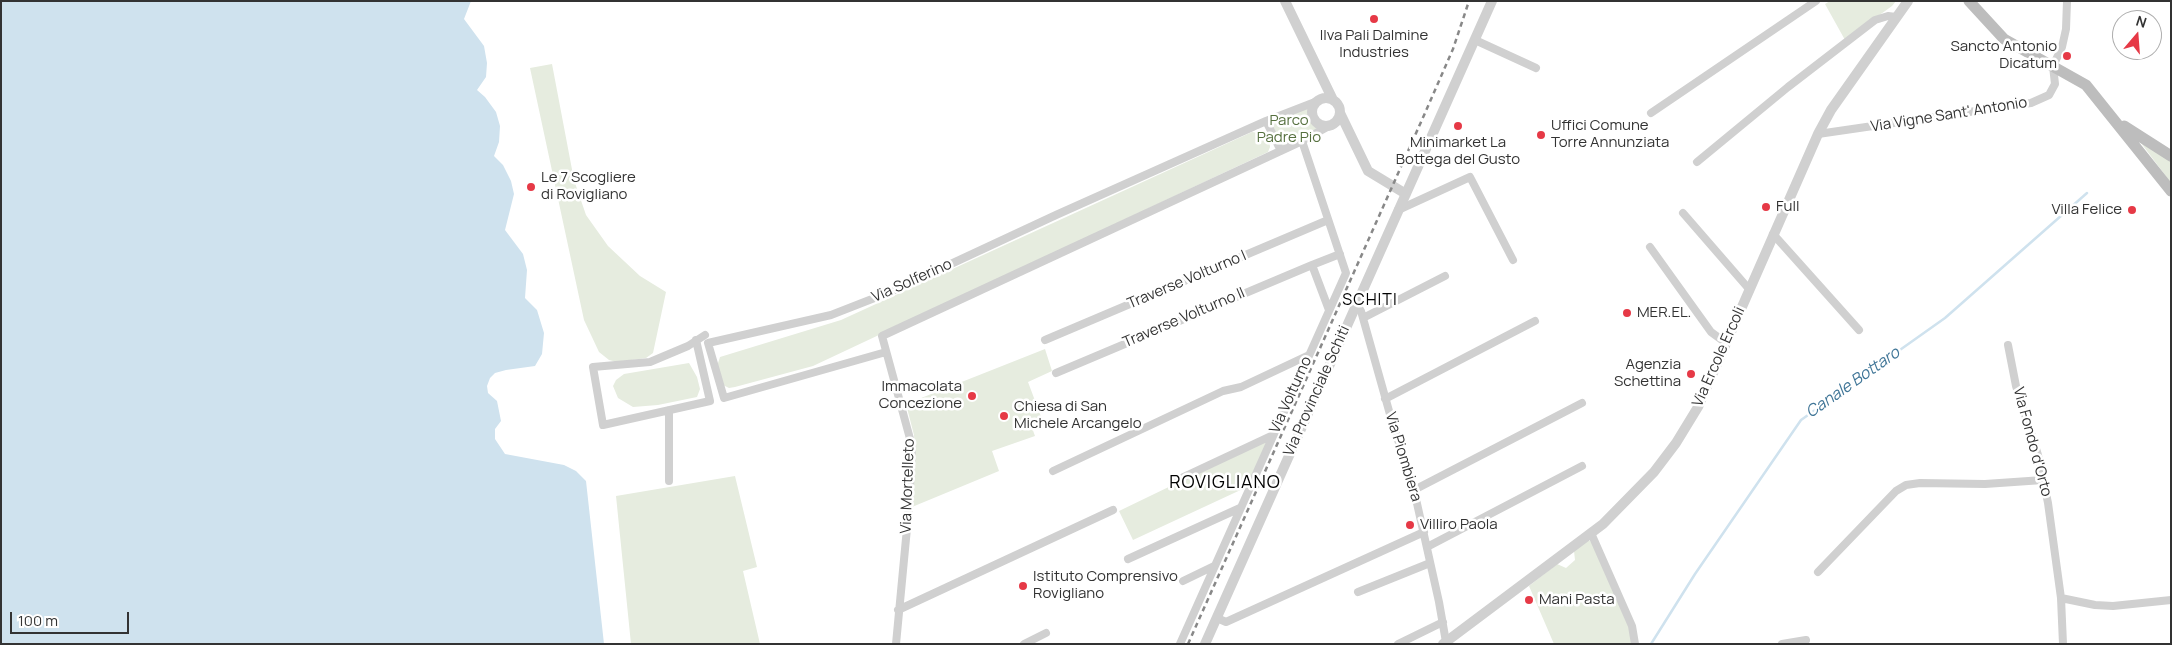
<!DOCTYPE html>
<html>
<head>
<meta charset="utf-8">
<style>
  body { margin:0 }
  #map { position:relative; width:2172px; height:645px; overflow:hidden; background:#fff; font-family:Manrope,sans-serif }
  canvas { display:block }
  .frame { position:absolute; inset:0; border:2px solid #333; pointer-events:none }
  .north { position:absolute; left:2112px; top:10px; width:50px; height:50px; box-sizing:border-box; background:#fff; border:1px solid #adadad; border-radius:50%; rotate:18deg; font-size:14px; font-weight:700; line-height:20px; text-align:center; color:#333 }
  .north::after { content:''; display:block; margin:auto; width:18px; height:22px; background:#e63946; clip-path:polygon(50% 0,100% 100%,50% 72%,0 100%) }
  .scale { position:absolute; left:10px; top:612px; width:119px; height:22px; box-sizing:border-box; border:2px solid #333; border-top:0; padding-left:6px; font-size:15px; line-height:18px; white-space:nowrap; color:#333; -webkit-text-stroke:4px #fff; paint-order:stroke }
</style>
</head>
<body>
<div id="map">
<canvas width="2172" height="645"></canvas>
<div class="frame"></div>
<div class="north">N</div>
<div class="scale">100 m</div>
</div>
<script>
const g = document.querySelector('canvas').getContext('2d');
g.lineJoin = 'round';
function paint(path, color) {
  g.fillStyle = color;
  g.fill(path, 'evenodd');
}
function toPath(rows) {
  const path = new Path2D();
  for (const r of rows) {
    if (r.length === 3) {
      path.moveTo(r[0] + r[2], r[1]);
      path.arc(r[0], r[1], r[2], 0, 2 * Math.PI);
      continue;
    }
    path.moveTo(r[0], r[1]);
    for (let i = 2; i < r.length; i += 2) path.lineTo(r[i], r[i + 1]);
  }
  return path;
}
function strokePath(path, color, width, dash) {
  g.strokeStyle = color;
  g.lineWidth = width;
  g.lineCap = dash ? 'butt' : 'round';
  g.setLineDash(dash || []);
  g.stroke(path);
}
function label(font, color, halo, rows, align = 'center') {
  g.font = font + ' Manrope,sans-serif';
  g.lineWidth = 5;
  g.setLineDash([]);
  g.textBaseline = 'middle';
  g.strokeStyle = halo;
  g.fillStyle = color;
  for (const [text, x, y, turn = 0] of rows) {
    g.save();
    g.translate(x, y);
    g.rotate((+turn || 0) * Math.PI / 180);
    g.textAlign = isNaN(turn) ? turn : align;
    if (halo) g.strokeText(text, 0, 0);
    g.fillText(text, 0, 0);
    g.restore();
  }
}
paint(toPath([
  [1830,1,1896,1,1892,6,1845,40,1825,4],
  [552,64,574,180,586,215,608,246,640,276,666,292,653,353,646,358,617,362,609,360,599,352,584,320,530,68],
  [1312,106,1313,119,1320,125,1329,126,1281,151,1266,121],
  [1252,132,1264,134,1269,139,1270,147,1268,152,813,366,735,387,729,388,723,385,717,366,720,357,841,320],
  [2138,139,2171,160,2171,183],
  [1045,349,1052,371,1028,382,1043,422,1031,425,1035,436,992,451,999,471,912,507,915,453,914,435,906,404],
  [689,363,697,377,700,389,697,397,658,405,633,407,618,398,613,386,616,380,624,374],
  [1268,439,1247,487,1133,540,1119,511],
  [735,476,757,567,743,571,760,644,631,644,616,496],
  [1588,540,1592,542,1630,628,1632,644,1554,644,1529,586,1557,564,1566,568,1575,560,1574,551]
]), '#e6ecdf');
paint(toPath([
  [1,1,471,1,464,19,484,46,487,63,486,77,477,90,485,97,496,112,500,126,499,142,494,156,503,165,511,181,514,194,505,230,523,254,527,270,525,298,537,310,544,333,542,354,535,366,506,370,495,373,490,378,487,386,488,393,497,401,501,421,495,429,495,439,505,454,564,465,576,471,586,481,604,644,1,644]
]), '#cfe2ee');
strokePath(toPath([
  [1651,644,1695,574,1801,420,1945,318,2087,193]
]), '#cfe2ee', 2.5);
strokePath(toPath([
  [1475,40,1536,68],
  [1651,113,1816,1],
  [1266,121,1281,151],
  [1818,134,2031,103,2049,95,2055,84,2053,66,2062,47,2066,29,2067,1],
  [1697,162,1788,87,1875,20,1888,16,1896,17],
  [1398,210,1470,177,1513,260],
  [1683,213,1749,289],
  [1773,234,1859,330],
  [1650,247,1711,332,1726,343],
  [1312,265,1340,254],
  [1356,303,1361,311,1391,418,1414,490,1439,602,1446,642],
  [1363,318,1445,276],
  [696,340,710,401,603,425,593,367,650,362,688,346,705,335],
  [1045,340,1328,220],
  [2008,345,2016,386,2038,455,2048,503,2061,598,2063,644],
  [886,352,724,398,708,343,831,315,895,290,1056,215,1266,121,1315,102],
  [1056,373,1312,265,1329,310],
  [1385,399,1535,321],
  [669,410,669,481],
  [1053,471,1223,391,1241,387,1309,355],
  [1177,480,1273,435],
  [1414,490,1582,403],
  [1591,533,1632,626,1635,644],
  [1427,547,1582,466],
  [1128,559,1240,508],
  [1818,572,1896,491,1906,485,1920,483,1985,484,2043,480],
  [1183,581,1214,566],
  [1358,592,1430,563],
  [2061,598,2095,605,2113,606,2171,600],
  [898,610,1113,510],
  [1217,618,1226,622,1424,532],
  [896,644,909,507,912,446,882,336,1302,141,1329,126],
  [1024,644,1046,633],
  [1180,644,1346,273,1302,141],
  [1398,644,1443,622],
  [1782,644,1806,640]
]), '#d0d0d0', 8);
strokePath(toPath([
  [1285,1,1333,100],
  [1326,112,14],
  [1340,113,1368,171,1406,194],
  [1205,644,1492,1],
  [1443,644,1603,524,1654,472,1676,443,1698,407,1818,134,1831,110,1908,1]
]), '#d0d0d0', 10);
strokePath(toPath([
  [1969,1,2004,39,2086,85,2171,191],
  [2124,126,2171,156]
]), '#bdbdbd', 11);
strokePath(toPath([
  [1188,644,1425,113,1453,49,1469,1]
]), '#888', 2.5, [5, 4]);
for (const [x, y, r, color] of [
  [1374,19,5,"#e63946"],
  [2067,56,5,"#e63946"],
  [1458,126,5,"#e63946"],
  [1541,135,5,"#e63946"],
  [531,187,5,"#e63946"],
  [1766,207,5,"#e63946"],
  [2132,210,5,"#e63946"],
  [1627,313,5,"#e63946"],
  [1691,374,5,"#e63946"],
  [972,396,5,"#e63946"],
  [1004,416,5,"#e63946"],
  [1410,525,5,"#e63946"],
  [1023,586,5,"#e63946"],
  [1529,600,5,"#e63946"]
]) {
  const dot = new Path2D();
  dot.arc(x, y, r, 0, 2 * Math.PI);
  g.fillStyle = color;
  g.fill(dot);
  strokePath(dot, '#fff', 2);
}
label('15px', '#333', '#fff', [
  ["Ilva Pali Dalmine",1374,36,"center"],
  ["Industries",1374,53,"center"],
  ["Sancto Antonio",2057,47,"right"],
  ["Dicatum",2057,64,"right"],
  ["Uffici Comune",1551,126],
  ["Torre Annunziata",1551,143],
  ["Minimarket La",1458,143,"center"],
  ["Bottega del Gusto",1458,160,"center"],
  ["Le 7 Scogliere",541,178],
  ["di Rovigliano",541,195],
  ["Full",1776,207],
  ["Villa Felice",2122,210,"right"],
  ["MER.EL.",1637,313],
  ["Agenzia",1681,365,"right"],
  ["Schettina",1681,382,"right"],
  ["Immacolata",962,387,"right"],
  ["Concezione",962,404,"right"],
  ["Chiesa di San",1014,407],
  ["Michele Arcangelo",1014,424],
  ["Villiro Paola",1420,525],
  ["Istituto Comprensivo",1033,577],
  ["Rovigliano",1033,594],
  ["Mani Pasta",1539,600]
], 'left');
label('15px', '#333', '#fff', [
  ["Via Vigne Sant' Antonio",1949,115,-9],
  ["Traverse Volturno I",1187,280,-23],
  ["Via Solferino",912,281,-24],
  ["Traverse Volturno II",1184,318,-23],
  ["Via Ercole Ercoli",1719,357,-66],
  ["Via Provinciale Schiti",1317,391,-66],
  ["Via Volturno",1291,395,-66],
  ["Via Fondo d'Orto",2032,442,75],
  ["Via Piombiera",1403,457,73],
  ["Via Mortelleto",908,486,-88]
]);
label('15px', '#56703f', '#fff', [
  ["Parco",1289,121],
  ["Padre Pio",1289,138]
]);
g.letterSpacing = '1px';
label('16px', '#000', '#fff', [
  ["SCHITI",1370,301]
]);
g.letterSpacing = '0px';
label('italic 16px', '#3f7597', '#fff', [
  ["Canale Bottaro",1853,383,-35]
]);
g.letterSpacing = '1px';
label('18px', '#000', '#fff', [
  ["ROVIGLIANO",1225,483]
]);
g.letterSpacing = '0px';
</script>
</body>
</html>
